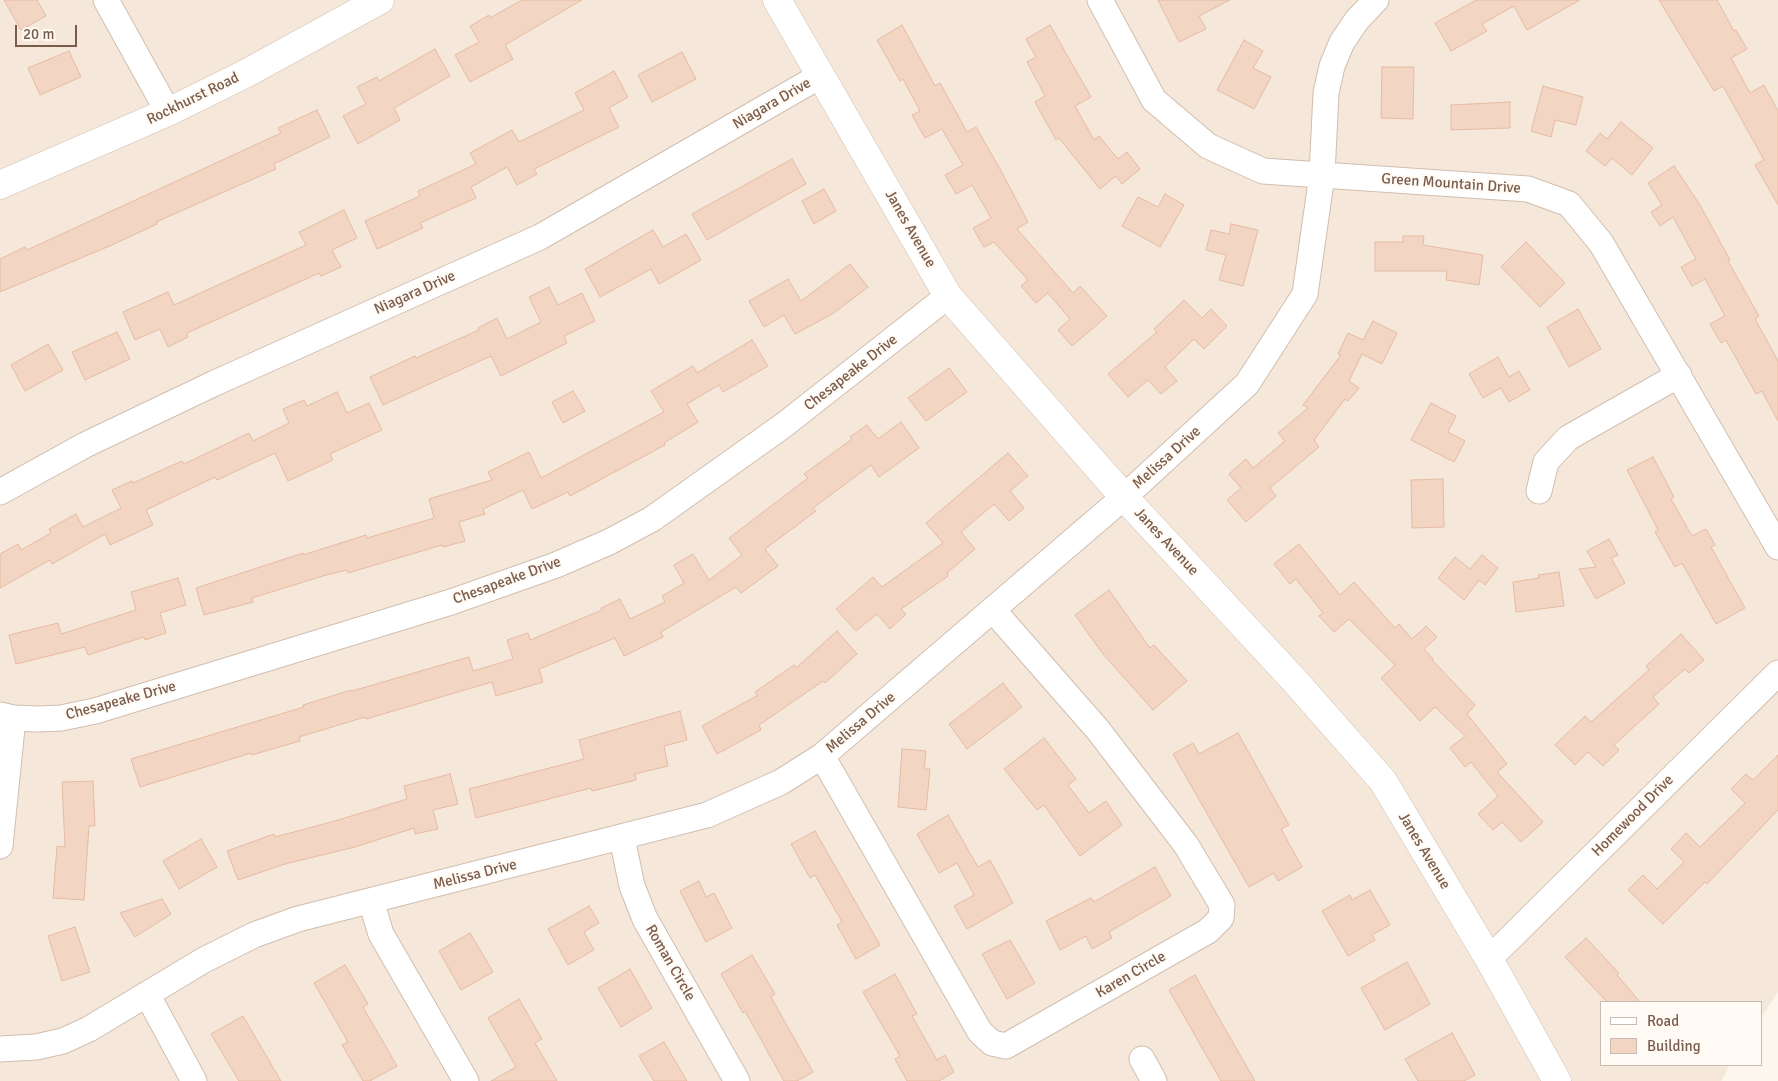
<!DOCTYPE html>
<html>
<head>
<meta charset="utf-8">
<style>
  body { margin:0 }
  #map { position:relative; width:1778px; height:1081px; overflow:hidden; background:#fdf6ec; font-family:Signika,sans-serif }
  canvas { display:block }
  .legend { position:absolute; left:1600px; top:1001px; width:162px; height:65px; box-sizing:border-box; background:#fffaf3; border:1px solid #cabbb1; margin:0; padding:6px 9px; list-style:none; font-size:15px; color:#7a5c4d }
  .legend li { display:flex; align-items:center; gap:10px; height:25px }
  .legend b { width:25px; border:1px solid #cabbb1 }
  .scale { position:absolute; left:15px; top:25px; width:62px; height:22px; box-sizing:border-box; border:2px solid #7a5c4d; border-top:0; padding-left:6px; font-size:15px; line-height:18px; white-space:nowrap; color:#7a5c4d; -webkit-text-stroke:4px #fffaf3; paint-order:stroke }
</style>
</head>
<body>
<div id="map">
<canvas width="1778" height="1081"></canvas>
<ul class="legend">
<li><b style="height:6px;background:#fff"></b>Road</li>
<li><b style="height:14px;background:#f3d5c3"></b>Building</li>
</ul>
<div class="scale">20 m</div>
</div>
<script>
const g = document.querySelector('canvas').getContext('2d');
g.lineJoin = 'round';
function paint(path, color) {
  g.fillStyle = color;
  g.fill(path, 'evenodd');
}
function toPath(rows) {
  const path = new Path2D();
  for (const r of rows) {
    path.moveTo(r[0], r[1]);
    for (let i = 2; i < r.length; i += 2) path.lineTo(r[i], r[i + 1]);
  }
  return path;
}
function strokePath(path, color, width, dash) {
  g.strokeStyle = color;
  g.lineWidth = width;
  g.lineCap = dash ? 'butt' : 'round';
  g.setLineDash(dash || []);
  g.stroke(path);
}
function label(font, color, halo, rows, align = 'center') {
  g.font = font + ' Signika,sans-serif';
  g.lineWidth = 4;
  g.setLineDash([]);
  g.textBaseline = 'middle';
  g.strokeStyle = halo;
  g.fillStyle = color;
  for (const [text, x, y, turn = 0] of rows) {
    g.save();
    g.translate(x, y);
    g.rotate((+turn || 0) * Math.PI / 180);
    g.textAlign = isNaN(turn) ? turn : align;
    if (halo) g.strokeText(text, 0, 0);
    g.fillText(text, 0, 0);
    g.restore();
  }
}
paint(toPath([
  [0,0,1778,0,1778,992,1762,1016,1762,1002,1602,1002,1602,1065,1730,1065,1721,1081,0,1081]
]), '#f5e8da');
const building = toPath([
  [4,0,37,0,46,16,21,30,4,0],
  [522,0,582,0,505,45,513,59,470,82,455,55,479,42,470,26,489,15,490,18,522,0],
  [1158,0,1230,0,1199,16,1206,29,1179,42,1158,0],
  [1476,0,1580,0,1527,30,1514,6,1482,24,1487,31,1451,51,1435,23,1476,0],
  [1659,0,1717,0,1734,31,1736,30,1747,49,1731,58,1750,93,1764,85,1778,111,1778,205,1755,165,1764,160,1723,86,1714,91,1659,0],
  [902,25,935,86,940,83,967,132,976,127,1000,169,1028,222,1017,229,1073,293,1080,286,1107,316,1072,346,1058,330,1070,319,1048,293,1036,303,1021,286,1028,280,994,242,984,247,973,228,991,218,972,185,956,194,945,175,963,165,942,129,925,138,912,115,920,111,903,79,900,81,877,40,902,25],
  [1050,25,1091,97,1075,106,1094,140,1099,136,1118,159,1127,152,1140,169,1122,184,1116,176,1100,189,1059,138,1056,140,1035,102,1045,96,1027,62,1036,57,1026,39,1050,25],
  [1244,40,1263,51,1253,68,1271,77,1254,109,1217,90,1244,40],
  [435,49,450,76,394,108,400,120,358,144,343,116,366,104,357,87,377,77,379,81,435,49],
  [69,51,81,77,40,95,28,68,69,51],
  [682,52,696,79,652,102,638,75,682,52],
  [1382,67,1414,67,1413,119,1381,118,1382,67],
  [614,71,628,97,609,108,619,127,534,169,537,174,517,185,507,167,471,187,476,198,420,223,423,228,377,249,365,221,420,196,418,191,476,164,470,153,512,130,519,142,584,110,575,93,614,71],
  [1543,86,1583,97,1576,125,1555,120,1551,137,1531,131,1543,86],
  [1510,102,1510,128,1451,130,1451,105,1510,102],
  [317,110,330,137,274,164,276,169,156,222,157,224,112,245,0,292,0,259,25,247,27,250,281,133,278,128,317,110],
  [1621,122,1653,148,1632,175,1612,158,1605,166,1586,151,1600,133,1607,139,1621,122],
  [792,159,806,184,707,240,692,214,792,159],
  [1674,166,1700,205,1730,260,1728,261,1759,316,1755,319,1778,361,1778,421,1762,391,1756,394,1726,340,1721,343,1710,324,1725,316,1705,279,1692,286,1681,267,1696,259,1673,217,1660,226,1651,212,1662,205,1648,183,1674,166],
  [824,189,836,211,814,224,802,201,824,189],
  [1165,194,1184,205,1160,247,1122,226,1138,197,1158,207,1165,194],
  [344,210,357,238,332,250,341,267,321,276,319,273,187,333,188,337,168,347,160,329,135,340,123,312,168,292,174,305,306,245,299,232,344,210],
  [1231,224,1258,230,1243,286,1219,280,1226,255,1206,250,1211,230,1229,234,1231,224],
  [653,230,663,247,686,234,701,260,659,284,651,269,600,297,585,269,653,230],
  [1403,236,1424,236,1423,245,1483,255,1479,285,1446,280,1447,271,1375,271,1375,242,1403,242,1403,236],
  [1526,242,1565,283,1540,307,1501,267,1526,242],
  [850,264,868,287,834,313,795,334,784,315,764,327,749,301,788,279,801,301,850,264],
  [549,287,558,305,582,293,595,321,564,336,567,343,501,376,491,356,383,405,370,377,415,356,416,358,479,330,478,328,497,318,507,339,541,322,529,297,549,287],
  [1184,300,1202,318,1211,309,1227,326,1204,349,1194,339,1165,367,1177,381,1161,394,1148,380,1128,397,1108,374,1157,332,1154,329,1184,300],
  [1578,309,1601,349,1569,367,1547,327,1578,309],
  [1373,321,1397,333,1382,364,1362,354,1349,381,1359,388,1348,401,1345,399,1314,440,1319,447,1270,488,1276,496,1246,522,1227,500,1241,488,1229,474,1246,459,1253,468,1285,441,1278,433,1308,408,1303,405,1341,355,1338,354,1348,333,1363,340,1373,321],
  [117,332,130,359,85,380,72,352,117,332],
  [752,340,768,366,723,392,719,385,687,404,698,422,664,443,665,445,570,496,568,492,532,509,523,490,483,509,485,514,459,522,465,541,443,547,442,545,348,573,347,570,326,575,252,598,253,602,204,615,196,588,303,553,303,555,366,535,367,538,434,518,429,499,492,480,488,472,529,452,541,478,664,412,651,391,693,366,697,373,752,340],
  [48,344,63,370,25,391,11,365,48,344],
  [1498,357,1509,377,1519,371,1530,390,1509,402,1501,388,1483,398,1469,374,1498,357],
  [949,368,967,392,926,421,908,398,949,368],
  [573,391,585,411,563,423,552,402,573,391],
  [337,392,347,413,369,403,382,430,330,454,333,460,288,481,275,453,217,480,215,477,146,510,153,525,110,545,105,534,52,564,50,560,0,588,0,554,18,544,21,550,51,533,49,529,76,514,83,527,121,508,112,490,132,481,133,483,182,461,184,464,249,433,253,441,289,423,283,409,304,400,307,406,337,392],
  [1431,403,1456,416,1448,432,1465,441,1454,462,1411,440,1431,403],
  [901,422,919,448,879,477,871,465,813,508,816,511,765,549,778,566,741,593,736,587,661,632,663,637,624,656,615,638,539,669,543,682,496,696,492,682,366,719,365,717,299,737,300,741,252,755,251,753,140,787,131,759,304,707,303,705,351,690,352,691,469,657,473,671,513,659,507,640,528,633,530,640,602,610,601,608,620,599,630,619,665,602,662,596,684,583,674,565,693,554,709,580,742,555,729,538,808,478,804,474,852,439,850,437,867,425,878,439,901,422],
  [1008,453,1028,476,1010,491,1024,508,1009,521,994,504,961,532,975,549,947,573,948,576,901,609,906,614,890,629,877,614,856,631,836,609,873,577,882,587,943,543,926,523,1008,453],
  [1653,457,1674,497,1671,499,1692,536,1706,529,1715,545,1711,547,1745,608,1716,624,1682,563,1675,567,1655,532,1658,530,1627,470,1653,457],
  [1443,479,1444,527,1412,528,1411,480,1443,479],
  [1609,539,1618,555,1611,558,1625,583,1596,599,1579,569,1596,567,1587,551,1609,539],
  [1299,544,1340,595,1354,582,1395,628,1399,624,1412,639,1426,626,1437,637,1424,649,1433,659,1432,660,1475,705,1467,714,1507,764,1497,772,1543,822,1521,842,1502,822,1493,830,1478,814,1498,796,1471,762,1465,767,1450,748,1465,736,1435,707,1420,721,1381,678,1395,665,1349,619,1334,632,1319,616,1323,613,1296,579,1290,584,1274,564,1299,544],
  [1482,555,1498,568,1485,585,1479,580,1464,600,1438,578,1455,557,1470,569,1482,555],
  [1559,572,1564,606,1516,612,1513,582,1539,578,1538,575,1559,572],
  [178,578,186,605,160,613,166,633,145,640,144,637,88,655,85,647,16,664,9,635,58,623,61,634,136,610,131,592,178,578],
  [1109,590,1150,648,1154,645,1187,681,1153,710,1103,654,1075,615,1109,590],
  [837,631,857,654,825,683,823,681,759,725,761,730,717,754,702,726,758,695,755,692,794,665,796,668,837,631],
  [1681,634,1704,660,1689,673,1685,669,1653,697,1659,704,1614,745,1619,750,1603,766,1588,752,1575,765,1555,745,1585,716,1591,722,1649,670,1646,666,1681,634],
  [1003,683,1022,707,967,749,949,724,1003,683],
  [680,711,687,740,664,746,668,766,635,774,636,780,592,791,591,788,476,818,469,789,584,759,579,740,680,711],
  [1238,733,1289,825,1281,829,1302,867,1278,881,1274,873,1249,887,1173,754,1193,743,1199,754,1238,733],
  [1044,738,1076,779,1068,785,1089,813,1106,801,1122,825,1080,856,1044,805,1037,810,1004,769,1044,738],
  [902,749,926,751,924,769,930,769,926,810,898,807,902,749],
  [1778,755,1778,810,1707,884,1705,882,1663,924,1628,890,1643,875,1657,889,1684,862,1671,849,1686,833,1700,847,1745,803,1731,789,1746,774,1753,780,1778,755],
  [450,774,458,804,433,810,438,829,415,834,414,828,355,847,285,864,238,880,227,851,274,834,275,837,335,821,407,799,404,786,450,774],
  [93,781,95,826,89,826,84,900,53,898,57,846,65,847,62,782,93,781],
  [948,815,978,867,990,860,1013,903,967,929,954,906,974,895,957,863,939,873,917,834,948,815],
  [815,831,880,945,856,959,837,925,842,922,815,875,810,878,791,844,815,831],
  [201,839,217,867,179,889,163,861,201,839],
  [1155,867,1171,896,1109,932,1112,938,1092,949,1086,936,1060,950,1046,921,1091,898,1094,902,1155,867],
  [699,881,706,897,714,893,732,928,706,942,680,891,699,881],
  [1370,890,1390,925,1372,935,1375,940,1348,956,1322,911,1350,895,1352,900,1370,890],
  [162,899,171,914,135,937,120,913,162,899],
  [589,906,599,923,584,932,594,950,568,965,548,929,589,906],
  [75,927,90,972,62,981,48,936,75,927],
  [470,933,493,972,461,990,439,951,470,933],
  [1586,938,1619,973,1617,975,1640,1002,1607,1002,1565,957,1586,938],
  [1010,940,1035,983,1007,999,982,954,1010,940],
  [752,955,775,994,771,997,813,1072,797,1081,784,1081,745,1011,743,1013,721,974,752,955],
  [1407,962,1430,1004,1385,1030,1361,988,1407,962],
  [345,965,368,1004,363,1007,397,1066,370,1081,363,1081,342,1045,348,1042,314,983,345,965],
  [630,969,652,1008,621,1027,598,988,630,969],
  [895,974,917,1014,912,1016,937,1060,945,1055,954,1072,939,1081,907,1081,895,1059,900,1056,863,992,895,974],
  [1195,975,1220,1020,1255,1081,1221,1081,1169,990,1195,975],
  [519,999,542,1039,535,1043,557,1081,491,1081,516,1067,488,1018,519,999],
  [243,1016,281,1081,239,1081,211,1034,243,1016],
  [1452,1033,1475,1075,1464,1081,1418,1081,1405,1059,1452,1033],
  [664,1042,687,1081,654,1081,639,1056,664,1042]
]);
paint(building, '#f3d5c3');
strokePath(building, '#e6bba3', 1);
const minor = toPath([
  [106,0,168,112],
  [1100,0,1154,100,1208,146,1263,171,1528,189,1569,204,1601,243,1778,547],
  [1539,491,1546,462,1568,438,1679,375],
  [0,492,85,445,215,383,540,237,820,76],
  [0,715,13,718,38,719,61,718,95,711,451,602,556,565,609,542,652,519,784,425,948,296],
  [822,756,980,1032,992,1043,1006,1046,1208,931,1221,918,1222,905,1186,845,1098,730,993,610],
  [622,838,632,886,645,919,737,1081],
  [0,846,13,718],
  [371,901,381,934,466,1081],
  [1489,959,1778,673],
  [147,994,194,1081],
  [0,1049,36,1047,63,1041,89,1029,204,960,254,935,298,919,707,815,781,782,822,756,1124,497,1247,384,1305,294,1322,175,1326,93,1332,66,1342,42,1357,20,1376,0],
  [1142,1059,1154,1081]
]);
const tertiary = toPath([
  [777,0,948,296,1124,497,1294,680,1383,781,1489,959,1557,1081],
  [0,185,168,112,245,74,380,0]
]);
strokePath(minor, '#d1beb0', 27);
strokePath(tertiary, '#d1beb0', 29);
strokePath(minor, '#fff', 25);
strokePath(tertiary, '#fff', 28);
label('15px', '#7a5c4d', '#fffaf3', [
  ["Rockhurst Road",193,99,-26],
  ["Niagara Drive",772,104,-30],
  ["Green Mountain Drive",1451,184,4],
  ["Janes Avenue",910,229,60],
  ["Niagara Drive",415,293,-24],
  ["Chesapeake Drive",851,373,-38],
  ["Melissa Drive",1167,458,-42],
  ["Janes Avenue",1166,542,47],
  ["Chesapeake Drive",507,581,-20],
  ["Chesapeake Drive",121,701,-15],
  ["Melissa Drive",861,723,-40],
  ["Homewood Drive",1633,816,-45],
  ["Janes Avenue",1424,851,59],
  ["Melissa Drive",475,875,-14],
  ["Roman Circle",670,963,60],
  ["Karen Circle",1131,975,-30]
]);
</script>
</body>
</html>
